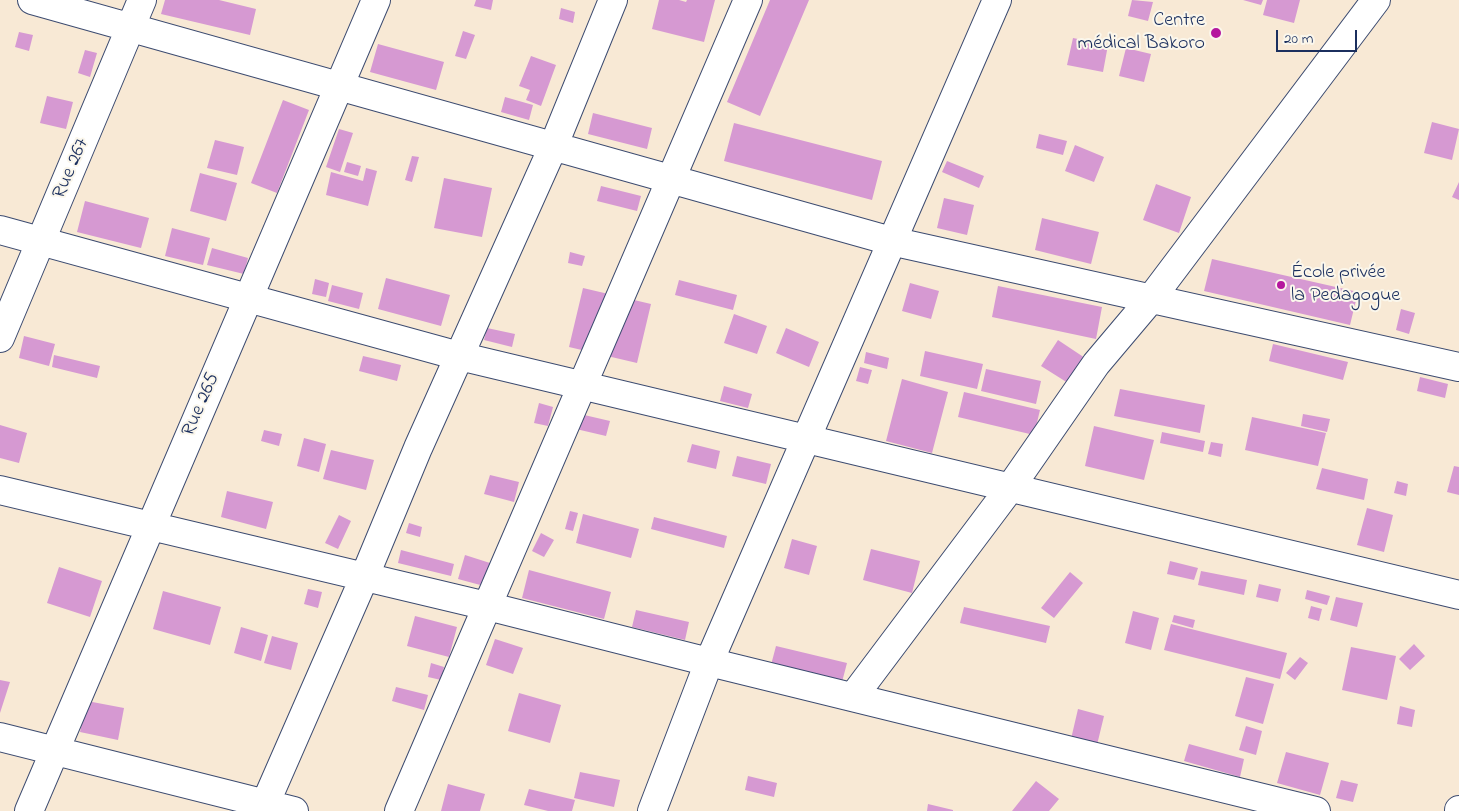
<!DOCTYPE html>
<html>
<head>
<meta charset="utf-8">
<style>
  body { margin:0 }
  #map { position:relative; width:1459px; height:811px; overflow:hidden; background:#f8e9d5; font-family:"Indie Flower",sans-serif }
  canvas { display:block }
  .scale { position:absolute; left:1276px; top:30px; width:81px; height:22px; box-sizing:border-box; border:2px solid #1b2f5e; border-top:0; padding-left:6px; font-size:15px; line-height:18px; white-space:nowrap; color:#1b2f5e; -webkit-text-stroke:4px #fbf7ec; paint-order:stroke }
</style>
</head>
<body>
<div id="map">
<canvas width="1459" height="811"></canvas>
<div class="scale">20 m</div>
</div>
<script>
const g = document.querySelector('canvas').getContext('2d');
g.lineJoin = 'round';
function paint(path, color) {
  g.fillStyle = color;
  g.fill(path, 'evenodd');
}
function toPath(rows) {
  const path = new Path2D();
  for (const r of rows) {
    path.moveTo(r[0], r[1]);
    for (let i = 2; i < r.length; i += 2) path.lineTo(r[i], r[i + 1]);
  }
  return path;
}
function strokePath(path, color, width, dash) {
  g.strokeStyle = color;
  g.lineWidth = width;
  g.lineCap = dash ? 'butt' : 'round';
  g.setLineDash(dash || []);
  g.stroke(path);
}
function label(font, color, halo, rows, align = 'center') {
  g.font = font + ' "Indie Flower",sans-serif';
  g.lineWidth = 4;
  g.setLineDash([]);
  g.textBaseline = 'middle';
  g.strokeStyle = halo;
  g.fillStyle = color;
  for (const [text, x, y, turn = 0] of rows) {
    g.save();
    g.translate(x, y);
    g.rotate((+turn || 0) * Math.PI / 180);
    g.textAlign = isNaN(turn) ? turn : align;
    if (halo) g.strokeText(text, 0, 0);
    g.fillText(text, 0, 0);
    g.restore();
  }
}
paint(toPath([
  [165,0,219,0,256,9,250,35,161,14],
  [476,0,493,0,491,10,474,6],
  [659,0,679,0,686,2,687,0,715,0,704,42,652,29],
  [770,0,809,0,760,116,727,102],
  [1132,0,1153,2,1148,21,1128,16],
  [1243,0,1263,0,1261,5],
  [1267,0,1300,0,1294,23,1263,15],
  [561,8,575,12,573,23,559,19],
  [463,31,475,35,466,59,455,56],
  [19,32,33,35,29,51,15,47],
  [1073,38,1108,45,1103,72,1067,65],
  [378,44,444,62,436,90,370,72],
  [1126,48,1151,54,1144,82,1119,76],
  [85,50,97,53,90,77,78,73],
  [531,56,556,65,541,106,526,100,530,90,519,86],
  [47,96,73,102,66,129,40,123],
  [505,97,533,105,529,120,501,112],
  [283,100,309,110,277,193,251,183],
  [593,113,652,128,647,149,588,134],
  [1432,122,1459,129,1452,160,1424,153],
  [734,123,882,161,872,200,724,161],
  [339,129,353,133,340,172,326,167],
  [1039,134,1067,141,1063,155,1036,148],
  [215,140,244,147,237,175,207,168],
  [1075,145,1104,157,1094,182,1065,171],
  [412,156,419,157,412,182,405,180],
  [947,161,984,176,979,188,942,172],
  [347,162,361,166,358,176,344,172],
  [366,168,377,171,368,206,326,195,331,172,363,181],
  [200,173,237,183,226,221,190,211],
  [444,178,492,188,482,237,434,228],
  [1459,182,1459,200,1452,197],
  [1156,184,1191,197,1179,233,1143,220],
  [601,186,641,196,637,211,597,201],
  [944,198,974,205,967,235,937,228],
  [85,201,149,218,141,248,77,232],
  [1042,218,1099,232,1091,264,1035,250],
  [172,228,210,238,203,265,165,256],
  [212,248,248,258,244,274,207,265],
  [570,252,585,256,582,266,568,263],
  [1212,259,1358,292,1350,325,1204,291],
  [386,278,450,295,441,326,378,309],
  [315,279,329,283,326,297,312,294],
  [679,280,737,295,733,310,675,295],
  [910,283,939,291,931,319,902,311],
  [332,285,363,293,359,309,328,301],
  [998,286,1102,307,1096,339,992,317],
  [583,288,651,304,637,363,569,347],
  [1401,309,1415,313,1409,334,1396,330],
  [734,314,767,326,757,354,724,343],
  [487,328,515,334,512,347,484,340],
  [786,328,819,342,809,367,776,353],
  [24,336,55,344,49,366,19,358],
  [1058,340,1085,358,1068,383,1041,366],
  [1273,344,1348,362,1343,380,1269,361],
  [925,351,983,364,977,389,920,376],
  [866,352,889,358,887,369,864,363],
  [54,355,100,366,97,378,52,367],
  [363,356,401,365,397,381,359,371],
  [860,367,872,370,868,384,856,381],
  [986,369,1041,381,1036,404,981,391],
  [1420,377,1448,384,1445,398,1417,391],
  [902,379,948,392,932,453,886,441],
  [724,386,752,394,748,408,720,401],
  [1120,389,1205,405,1200,433,1114,416],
  [964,392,1040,410,1034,435,958,417],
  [539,403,553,407,548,426,534,423],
  [580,414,610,421,606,436,576,429],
  [1303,414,1330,419,1327,432,1301,426],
  [1252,417,1326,433,1318,466,1245,450],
  [0,425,27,433,19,463,0,458],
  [1094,426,1154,440,1144,480,1085,466],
  [264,430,282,434,279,446,261,441],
  [1162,432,1205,441,1203,452,1160,443],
  [304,438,326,444,319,472,297,466],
  [1211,442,1223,444,1221,457,1208,454],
  [692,444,720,451,716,469,687,462],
  [331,450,374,460,366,490,323,479],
  [737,456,771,464,766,484,732,476],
  [1454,466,1459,467,1459,495,1447,492],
  [1322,468,1368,479,1364,500,1316,489],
  [490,475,519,482,514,502,484,494],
  [1397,481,1408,484,1406,496,1394,493],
  [227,491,273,502,266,529,221,517],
  [1367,508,1393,515,1384,552,1357,545],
  [570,511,578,513,573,531,565,529],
  [583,514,639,529,631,558,576,543],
  [339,515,351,521,338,549,325,543],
  [654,517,727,536,724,548,651,529],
  [409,523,422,527,420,537,406,533],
  [541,533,554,540,544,557,532,551],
  [792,539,817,546,809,575,784,568],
  [871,549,920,561,912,593,863,580],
  [401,550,454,564,451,576,398,563],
  [465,555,490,563,484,586,458,579],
  [1170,561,1198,568,1194,580,1167,574],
  [59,567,102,581,90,617,47,603],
  [529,570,611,592,604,619,522,598],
  [1201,571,1247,580,1244,595,1198,585],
  [1070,572,1083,583,1054,618,1041,608],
  [1259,584,1281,589,1278,602,1256,597],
  [308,589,322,592,318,608,304,604],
  [1307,590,1330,596,1327,605,1305,599],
  [163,591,221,607,210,645,153,629],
  [1336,597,1363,603,1357,627,1330,620],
  [1311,606,1322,609,1319,621,1308,618],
  [964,607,1050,626,1046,643,960,623],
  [636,610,689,622,685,640,632,627],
  [1133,611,1159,618,1151,650,1125,643],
  [1174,615,1195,620,1193,628,1172,622],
  [415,616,457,627,449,657,407,646],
  [1171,624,1287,653,1280,679,1164,650],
  [241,627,268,635,261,661,234,653],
  [272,636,298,643,291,670,264,663],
  [495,639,523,648,513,674,486,665],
  [1414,644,1425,656,1410,670,1399,659],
  [776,646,847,663,842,682,771,665],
  [1351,647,1396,656,1387,700,1342,690],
  [1300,657,1308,663,1295,680,1286,673],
  [431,663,444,667,441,680,428,677],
  [1246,677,1274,684,1263,724,1235,716],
  [0,680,10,682,0,713],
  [396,687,428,695,424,710,392,701],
  [519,693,561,705,550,743,508,731],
  [87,701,124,708,118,740,80,732],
  [1400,706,1415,710,1412,727,1397,724],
  [1078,709,1104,716,1097,745,1071,739],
  [1246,726,1262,731,1256,755,1239,750],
  [1189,744,1244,759,1240,777,1184,761],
  [1286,752,1329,763,1320,795,1277,783],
  [580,772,620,780,614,807,574,798],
  [748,776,777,783,774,797,745,790],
  [1341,780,1358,784,1353,802,1336,798],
  [1036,781,1059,799,1049,811,1012,811],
  [448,784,485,794,480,811,441,811],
  [529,789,575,800,572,811,548,811,524,805],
  [928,804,953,810,953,811,927,811]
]), '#d699d2');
const minor = toPath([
  [32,0,891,241,1459,367],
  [0,230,459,356,1459,595],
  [0,338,142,0],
  [0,490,487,606,709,662,1316,811],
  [853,697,1010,488,1096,364,1150,300,1376,0],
  [0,737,294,811],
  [29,811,376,0],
  [262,811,364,578,418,448,553,147,613,0],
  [399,811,748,0],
  [652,811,709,662,997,0],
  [1459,811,1459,810]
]);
strokePath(minor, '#3c4b70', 30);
strokePath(minor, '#fff', 28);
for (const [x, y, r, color] of [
  [1216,33,6,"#b5179e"],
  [1281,285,5,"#b5179e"]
]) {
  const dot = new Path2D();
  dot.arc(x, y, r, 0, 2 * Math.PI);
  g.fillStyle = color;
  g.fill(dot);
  strokePath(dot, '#fbf7ec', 2);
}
label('20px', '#1b2f5e', '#fbf7ec', [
  ["Centre",1205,22],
  ["médical Bakoro",1205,45],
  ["École privée",1291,274,"left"],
  ["la Pedagogue",1291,297,"left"]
], 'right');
label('20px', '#1b2f5e', '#fbf7ec', [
  ["Rue 267",72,169,-67],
  ["Rue 265",202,405,-67]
]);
</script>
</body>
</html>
